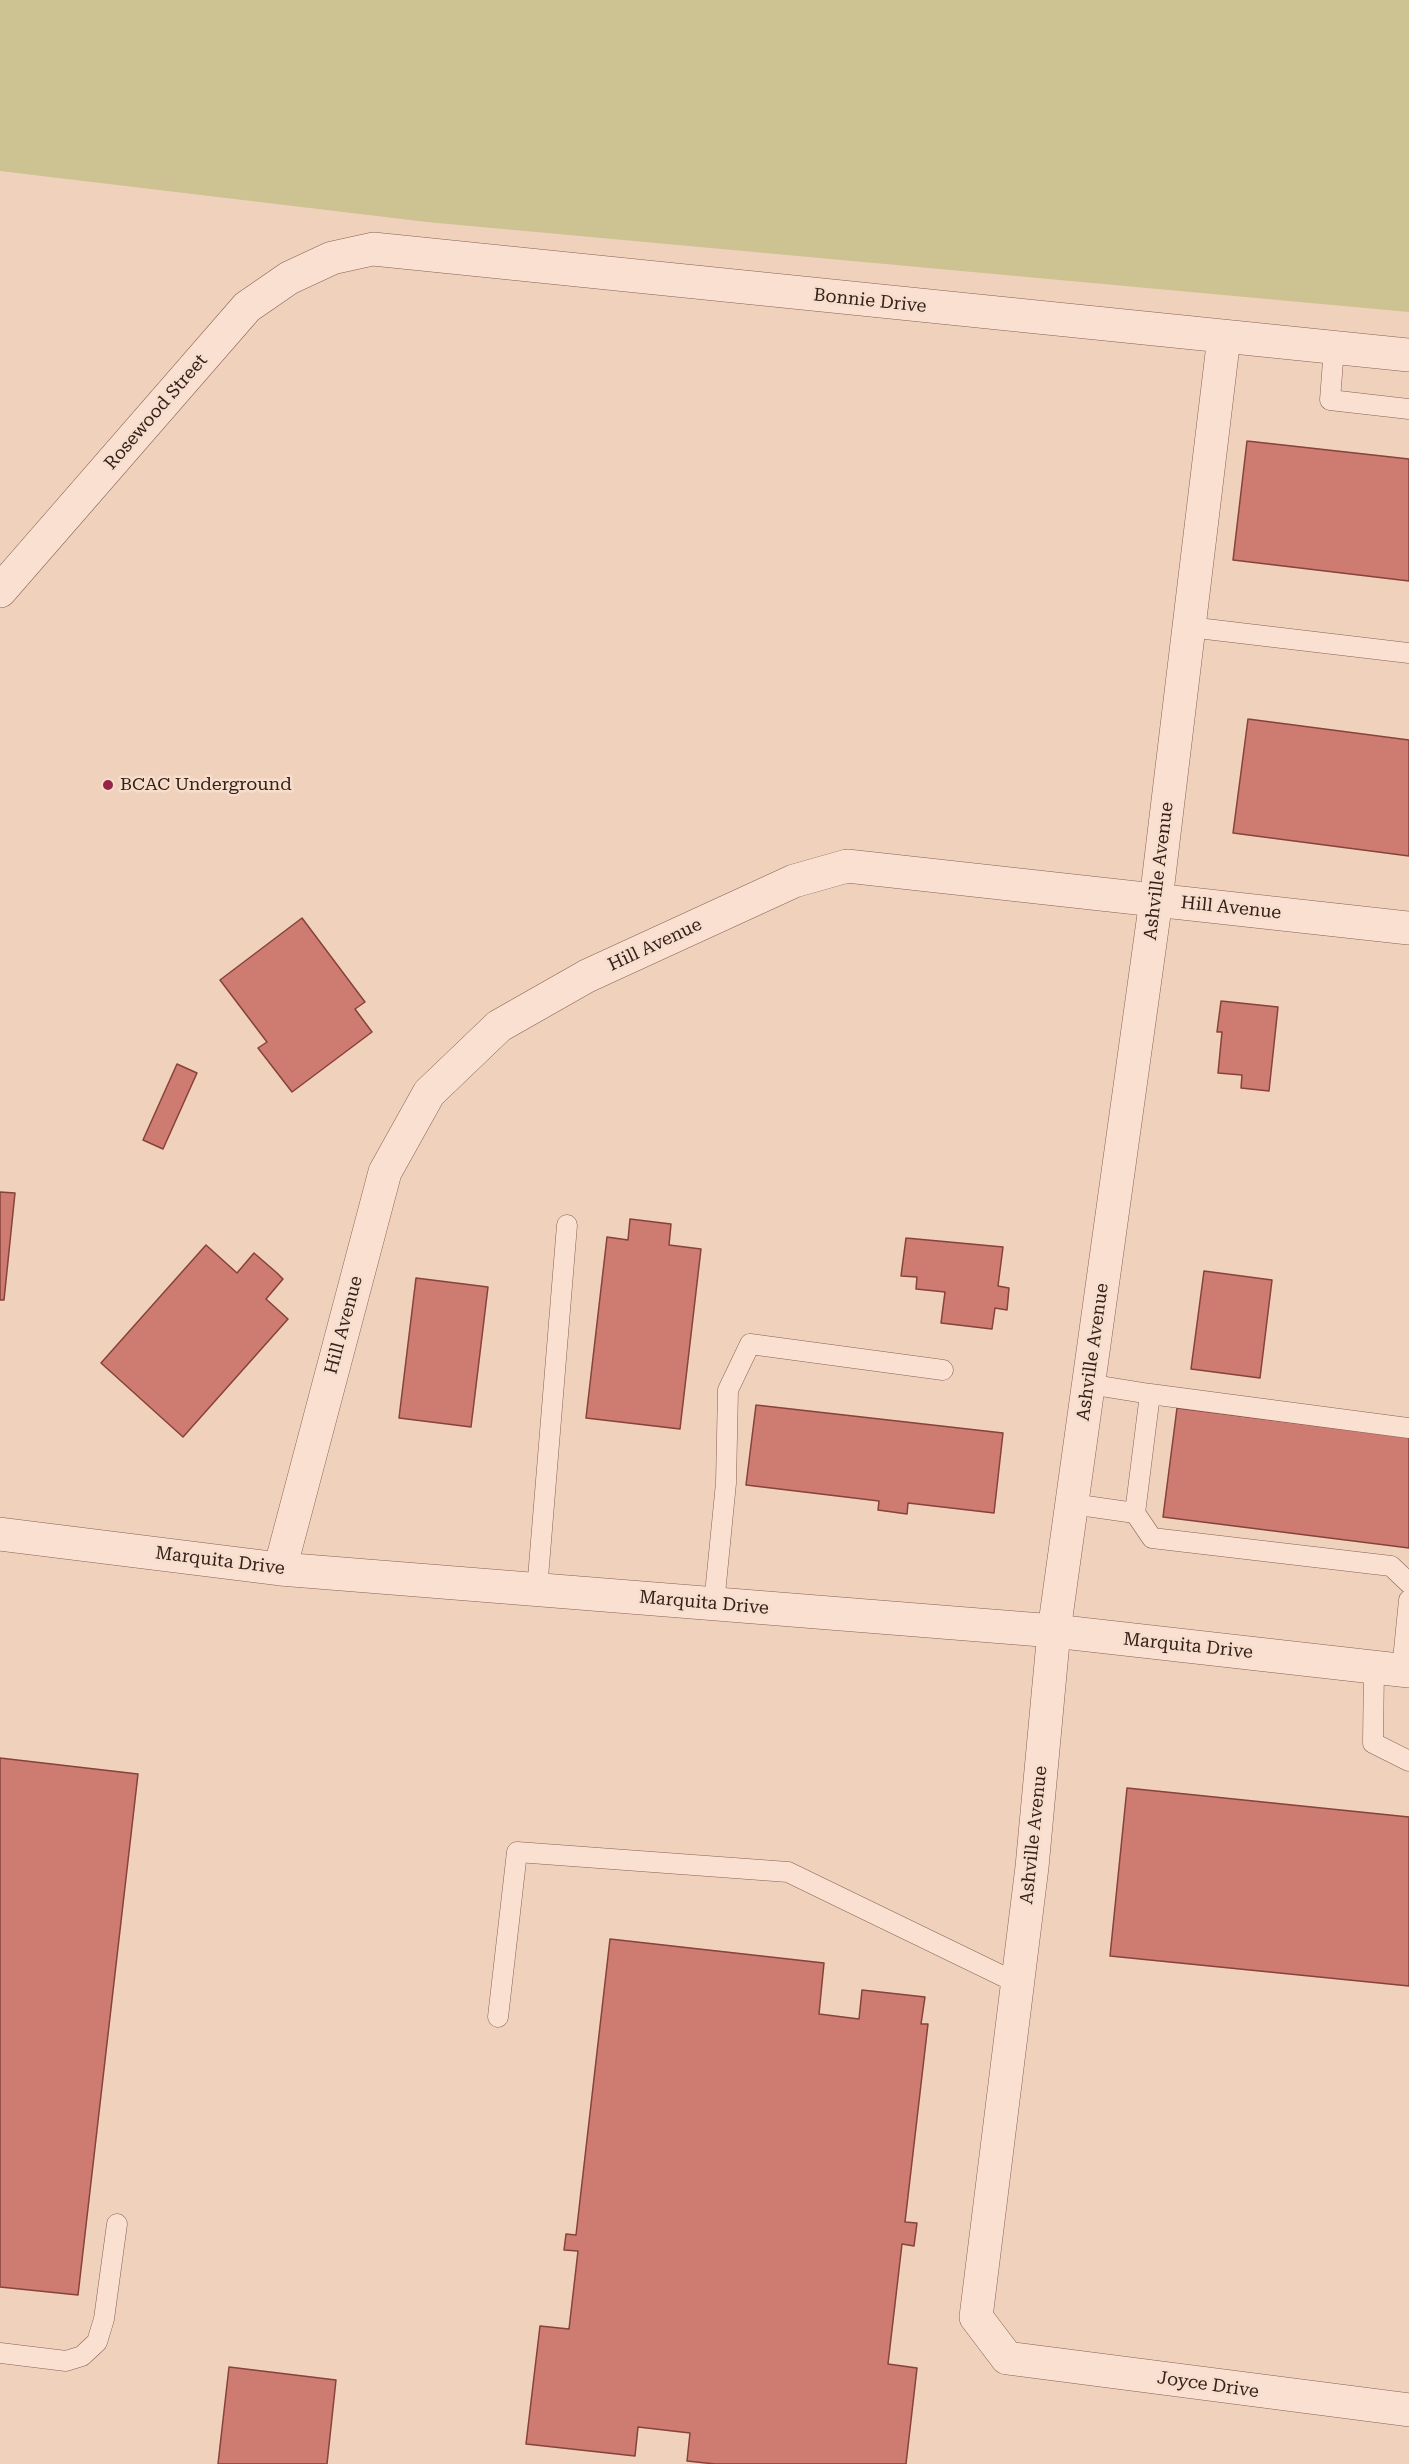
<!DOCTYPE html>
<html>
<head>
<meta charset="utf-8">
<style>
  body { margin:0 }
  canvas { display:block; background:#efd1bc }
</style>
</head>
<body>
<canvas width="1409" height="2464"></canvas>
<script>
const g = document.querySelector('canvas').getContext('2d');
g.lineJoin = 'round';
function paint(path, color) {
  g.fillStyle = color;
  g.fill(path, 'evenodd');
}
function toPath(rows) {
  const path = new Path2D();
  for (const r of rows) {
    path.moveTo(r[0], r[1]);
    for (let i = 2; i < r.length; i += 2) path.lineTo(r[i], r[i + 1]);
  }
  return path;
}
function strokePath(path, color, width, dash) {
  g.strokeStyle = color;
  g.lineWidth = width;
  g.lineCap = dash ? 'butt' : 'round';
  g.setLineDash(dash || []);
  g.stroke(path);
}
function label(font, color, halo, rows, align = 'center') {
  g.font = font + ' "Roboto Serif",serif';
  g.lineWidth = 5;
  g.setLineDash([]);
  g.textBaseline = 'middle';
  g.strokeStyle = halo;
  g.fillStyle = color;
  for (const [text, x, y, turn = 0] of rows) {
    g.save();
    g.translate(x, y);
    g.rotate((+turn || 0) * Math.PI / 180);
    g.textAlign = isNaN(turn) ? turn : align;
    if (halo) g.strokeText(text, 0, 0);
    g.fillText(text, 0, 0);
    g.restore();
  }
}
paint(toPath([
  [0,0,1409,0,1409,312,427,222,0,171]
]), '#cdc291');
const building = toPath([
  [1247,441,1409,459,1409,581,1233,560,1247,441],
  [1248,719,1409,740,1409,856,1233,833,1248,719],
  [302,918,365,1002,355,1009,372,1032,292,1092,258,1048,267,1042,220,980,302,918],
  [1221,1001,1278,1007,1269,1091,1241,1088,1242,1075,1218,1073,1222,1032,1217,1032,1221,1001],
  [177,1064,197,1073,163,1149,143,1140,177,1064],
  [0,1192,15,1193,4,1300,0,1300,0,1192],
  [630,1219,671,1224,669,1245,701,1249,680,1429,586,1418,607,1237,628,1240,630,1219],
  [906,1238,1003,1247,998,1286,1009,1288,1007,1310,995,1308,992,1329,941,1323,945,1292,916,1289,917,1277,901,1276,906,1238],
  [206,1245,237,1273,254,1253,277,1273,283,1279,266,1299,288,1319,183,1437,101,1363,206,1245],
  [1204,1271,1272,1280,1260,1378,1191,1369,1204,1271],
  [416,1278,488,1287,471,1427,399,1418,416,1278],
  [756,1405,1003,1433,994,1513,908,1503,907,1514,878,1510,879,1501,746,1485,756,1405],
  [1177,1408,1409,1437,1409,1548,1163,1517,1177,1408],
  [0,1758,138,1774,78,2295,0,2287,0,1758],
  [1127,1788,1409,1817,1409,1986,1110,1956,1127,1788],
  [610,1939,824,1963,819,2014,859,2019,862,1990,925,1997,921,2024,928,2024,905,2222,917,2223,914,2246,902,2244,888,2364,917,2368,906,2464,715,2464,687,2461,690,2433,638,2427,635,2456,526,2444,540,2326,569,2329,578,2251,564,2250,566,2234,576,2235,610,1939],
  [229,2367,336,2380,327,2464,218,2464,229,2367]
]);
paint(building, '#ce7c71');
strokePath(building, '#86423b', 1.5);
const service = toPath([
  [1334,348,1330,400,1409,409],
  [1189,627,1409,653],
  [1150,1394,1409,1428],
  [1072,1504,1135,1513,1150,1394,1088,1384],
  [1135,1513,1152,1538,1391,1566,1409,1583],
  [537,1590,567,1225],
  [714,1604,726,1483,728,1390,750,1344,943,1370],
  [1374,1667,1373,1743,1409,1761],
  [1402,1670,1409,1600],
  [498,2017,517,1852,788,1872,1017,1983],
  [0,2353,66,2361,82,2356,97,2342,104,2319,117,2224]
]);
const minor = toPath([
  [1224,337,1156,900,1054,1631,1032,1867,976,2317,1007,2358,1409,2410],
  [0,591,247,307,289,278,332,258,373,249,1409,355],
  [0,1534,280,1569,1054,1631,1409,1671],
  [280,1569,385,1172,429,1093,499,1026,587,976,794,881,847,866,1409,928]
]);
strokePath(service, '#876156', 21);
strokePath(minor, '#876156', 34);
strokePath(service, '#fae0d0', 20);
strokePath(minor, '#fae0d0', 33);
for (const [x, y, r, color] of [
  [108,785,6,"#972447"]
]) {
  const dot = new Path2D();
  dot.arc(x, y, r, 0, 2 * Math.PI);
  g.fillStyle = color;
  g.fill(dot);
  strokePath(dot, '#f6ddcc', 2);
}
label('18px', '#35201b', '#f6ddcc', [
  ["Bonnie Drive",870,301,6],
  ["Rosewood Street",156,412,-49],
  ["Ashville Avenue",1159,871,-83],
  ["Hill Avenue",1231,908,6],
  ["Hill Avenue",655,945,-25],
  ["Hill Avenue",344,1325,-75],
  ["Ashville Avenue",1093,1352,-82],
  ["Marquita Drive",220,1561,7],
  ["Marquita Drive",704,1603,5],
  ["Marquita Drive",1188,1646,6],
  ["Ashville Avenue",1034,1835,-84],
  ["Joyce Drive",1208,2385,8]
]);
label('18px', '#35201b', '#f6ddcc', [
  ["BCAC Underground",120,785]
], 'left');
</script>
</body>
</html>
